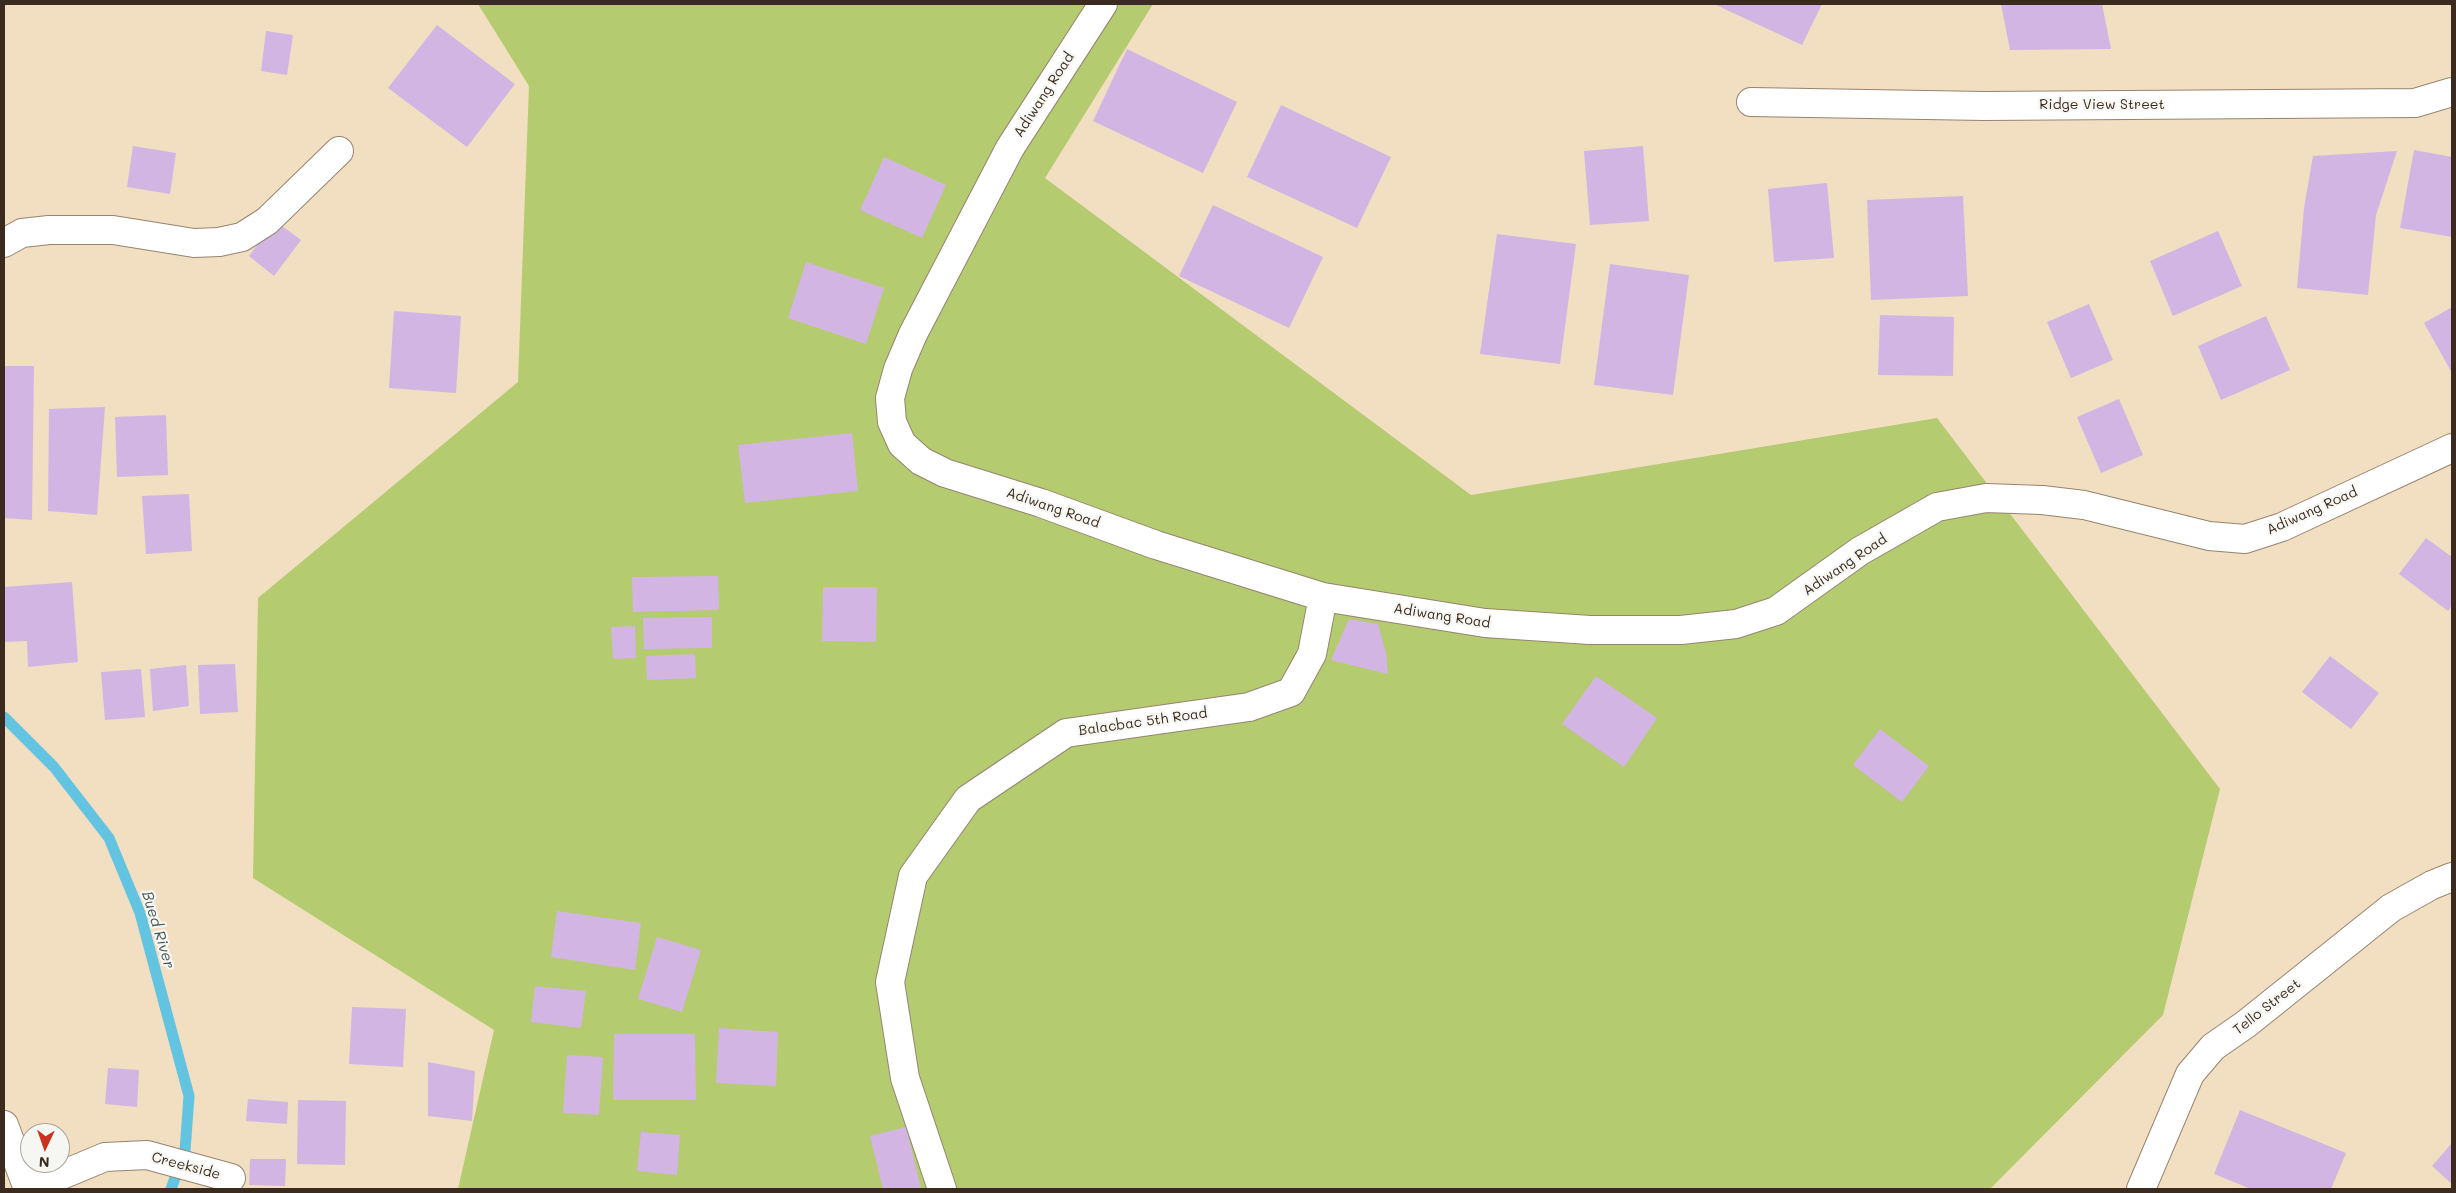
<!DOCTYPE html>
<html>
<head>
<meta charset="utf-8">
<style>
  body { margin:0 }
  #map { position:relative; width:2456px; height:1193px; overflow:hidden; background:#f2dec1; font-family:Mali,sans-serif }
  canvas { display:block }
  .frame { position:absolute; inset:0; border:5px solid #3b2a1e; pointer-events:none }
  .north { position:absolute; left:20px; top:1123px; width:50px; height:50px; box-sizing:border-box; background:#f6f6f2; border:1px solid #aba49d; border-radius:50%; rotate:183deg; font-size:14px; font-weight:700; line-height:20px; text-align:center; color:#3b2a1e }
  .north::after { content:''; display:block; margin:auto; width:18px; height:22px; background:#c8321e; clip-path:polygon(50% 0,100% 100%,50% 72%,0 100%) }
</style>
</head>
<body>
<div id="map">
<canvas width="2456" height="1193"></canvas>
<div class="frame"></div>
<div class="north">N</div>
</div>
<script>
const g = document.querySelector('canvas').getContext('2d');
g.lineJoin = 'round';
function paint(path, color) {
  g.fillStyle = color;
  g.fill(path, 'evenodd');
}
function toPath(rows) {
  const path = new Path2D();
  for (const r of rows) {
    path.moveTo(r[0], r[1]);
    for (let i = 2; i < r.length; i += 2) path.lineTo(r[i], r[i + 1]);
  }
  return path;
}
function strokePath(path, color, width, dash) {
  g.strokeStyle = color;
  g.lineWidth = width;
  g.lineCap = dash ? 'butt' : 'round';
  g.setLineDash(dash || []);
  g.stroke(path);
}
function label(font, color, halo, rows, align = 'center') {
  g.font = font + ' Mali,sans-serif';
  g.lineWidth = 4.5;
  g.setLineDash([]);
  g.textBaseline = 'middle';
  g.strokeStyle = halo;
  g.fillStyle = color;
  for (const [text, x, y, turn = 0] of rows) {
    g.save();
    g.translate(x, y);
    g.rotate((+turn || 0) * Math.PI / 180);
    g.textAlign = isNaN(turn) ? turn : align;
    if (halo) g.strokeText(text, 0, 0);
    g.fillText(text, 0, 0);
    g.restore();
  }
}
paint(toPath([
  [478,4,1153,4,1045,178,1471,495,1937,418,2220,789,2163,1015,1990,1189,458,1189,494,1030,253,878,258,598,518,382,529,86]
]), '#b4cb6f');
strokePath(toPath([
  [4,717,54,767,109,838,140,913,189,1096,185,1151,171,1189]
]), '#62c4e0', 11);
paint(toPath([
  [1714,4,1822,4,1802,45],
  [2001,4,2102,4,2111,49,2010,50],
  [437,25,515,84,467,147,388,88],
  [266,31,293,35,287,75,261,71],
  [1127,49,1237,102,1203,173,1093,121],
  [1281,105,1391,157,1357,228,1247,177],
  [133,146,176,153,170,194,127,187],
  [1643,146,1649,221,1590,225,1584,151],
  [2414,150,2452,157,2452,237,2400,228],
  [2397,151,2376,215,2368,295,2297,288,2304,208,2313,156],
  [884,157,946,185,922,238,860,210],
  [1827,183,1834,258,1774,262,1768,189],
  [1963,196,1968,296,1871,300,1867,200],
  [1213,205,1323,257,1289,328,1179,276],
  [275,221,301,240,274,276,249,256],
  [2218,231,2242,286,2173,316,2150,261],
  [1497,234,1576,244,1560,364,1480,354],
  [806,262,884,288,866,344,788,318],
  [1610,264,1689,275,1673,395,1594,385],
  [2089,304,2113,360,2071,378,2047,322],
  [2452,307,2452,373,2424,323],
  [394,311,461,316,456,393,389,388],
  [1880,315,1954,317,1953,376,1878,375],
  [2266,316,2290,370,2221,400,2198,346],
  [4,366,34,366,32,520,4,518],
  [2119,399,2143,455,2101,473,2077,417],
  [105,407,97,515,48,511,49,409],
  [166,415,168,475,117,477,115,417],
  [852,433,858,491,745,503,738,445],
  [189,494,192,551,146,554,142,496],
  [2426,538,2452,557,2452,605,2448,611,2399,574],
  [718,576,719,610,633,612,632,577],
  [72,582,78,662,28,667,27,641,4,642,4,587],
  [823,587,877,587,876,642,822,641],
  [712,617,712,648,644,649,643,618],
  [1349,619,1378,624,1386,653,1388,674,1331,660],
  [635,626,636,658,613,659,611,627],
  [695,654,696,678,647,680,646,656],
  [2330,656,2379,693,2351,729,2302,692],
  [235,664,238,712,200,714,198,665],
  [186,665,189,706,153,711,150,669],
  [141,669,145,717,105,720,101,672],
  [1596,676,1657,718,1624,767,1562,724],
  [1880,729,1929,766,1902,802,1853,765],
  [557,911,641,923,635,970,551,957],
  [657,937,701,950,682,1012,638,999],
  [535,986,586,991,581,1028,531,1022],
  [352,1007,406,1009,403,1067,349,1064],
  [719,1028,778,1032,776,1086,716,1083],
  [614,1034,695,1034,696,1100,613,1100],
  [567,1055,603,1057,599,1115,563,1113],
  [428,1062,475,1071,472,1121,428,1116],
  [108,1068,139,1070,137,1107,105,1104],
  [248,1099,288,1102,287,1124,246,1121],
  [298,1100,346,1101,345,1165,297,1164],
  [2240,1110,2346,1153,2331,1189,2251,1189,2214,1174],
  [906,1127,921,1188,883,1189,870,1136],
  [641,1132,680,1135,677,1175,637,1171],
  [2452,1143,2452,1184,2432,1166],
  [250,1159,286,1159,285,1186,249,1185]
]), '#d3b5e4');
const street = toPath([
  [1103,4,1010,148,913,334,898,369,890,398,892,422,902,444,921,461,945,473,1041,503,1156,545,1323,597,1485,623,1590,630,1681,630,1736,624,1776,611,1860,551,1937,507,1986,498,2042,500,2084,505,2209,536,2245,539,2282,527,2452,448],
  [1751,102,1984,106,2415,103,2452,92],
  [4,243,22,233,49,230,113,230,194,243,219,242,242,237,267,221,339,151],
  [4,1125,28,1189],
  [28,1189,105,1157,147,1155,231,1178],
  [942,1189,905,1078,890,982,913,876,968,799,1066,733,1249,707,1291,692,1312,654,1323,597],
  [2141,1189,2190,1074,2213,1047,2246,1024,2391,908,2432,885,2452,877]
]);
strokePath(street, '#968470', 30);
strokePath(street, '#fff', 28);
label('14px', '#3b2a1e', '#f6f6f2', [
  ["Adiwang Road",1044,95,-57],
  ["Ridge View Street",2102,105],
  ["Adiwang Road",1053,508,19],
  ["Adiwang Road",2312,511,-24],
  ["Adiwang Road",1845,565,-34],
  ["Adiwang Road",1442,616,9],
  ["Balacbac 5th Road",1143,722,-8],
  ["Tello Street",2267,1007,-38],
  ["Creekside",186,1166,15]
]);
label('italic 15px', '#475858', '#f6f6f2', [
  ["Bued River",158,930,73]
]);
</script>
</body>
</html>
